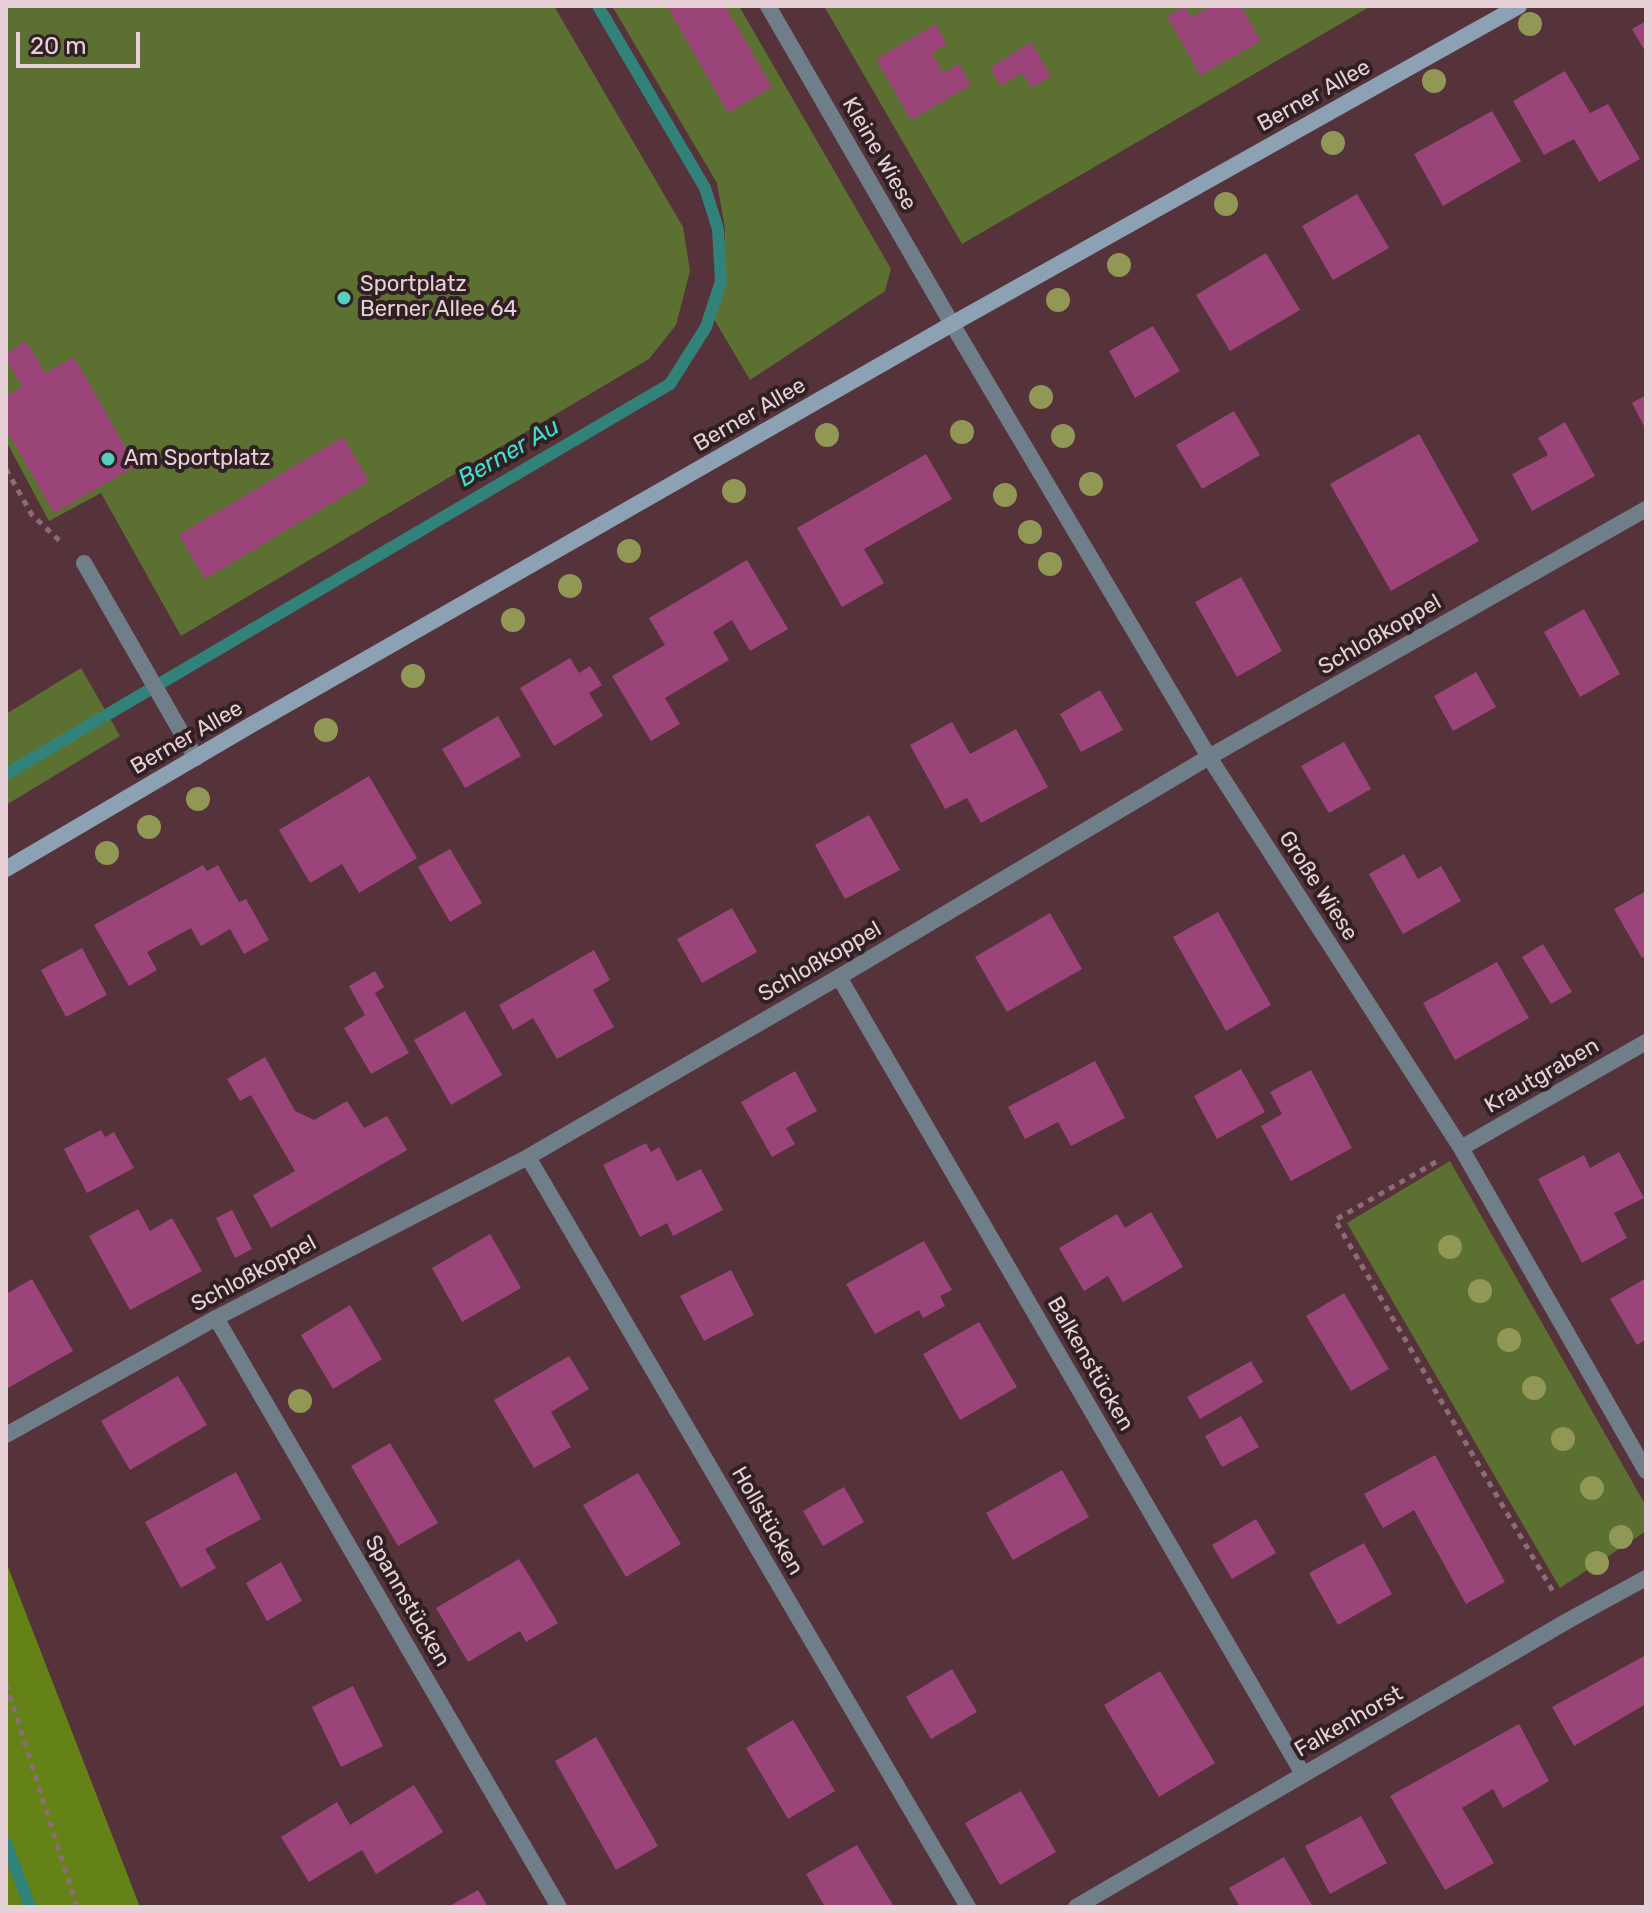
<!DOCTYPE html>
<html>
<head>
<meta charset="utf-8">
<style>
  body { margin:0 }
  #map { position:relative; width:1652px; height:1913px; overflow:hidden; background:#56323b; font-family:Rubik,sans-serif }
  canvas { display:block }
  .frame { position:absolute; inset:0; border:8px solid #e8d1d6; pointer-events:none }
  .scale { position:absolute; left:16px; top:32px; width:124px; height:36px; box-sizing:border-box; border:4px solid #e8d1d6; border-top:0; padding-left:10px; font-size:24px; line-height:28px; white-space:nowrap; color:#e8d1d6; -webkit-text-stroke:6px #302023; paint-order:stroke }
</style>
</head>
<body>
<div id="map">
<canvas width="1652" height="1913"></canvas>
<div class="frame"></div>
<div class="scale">20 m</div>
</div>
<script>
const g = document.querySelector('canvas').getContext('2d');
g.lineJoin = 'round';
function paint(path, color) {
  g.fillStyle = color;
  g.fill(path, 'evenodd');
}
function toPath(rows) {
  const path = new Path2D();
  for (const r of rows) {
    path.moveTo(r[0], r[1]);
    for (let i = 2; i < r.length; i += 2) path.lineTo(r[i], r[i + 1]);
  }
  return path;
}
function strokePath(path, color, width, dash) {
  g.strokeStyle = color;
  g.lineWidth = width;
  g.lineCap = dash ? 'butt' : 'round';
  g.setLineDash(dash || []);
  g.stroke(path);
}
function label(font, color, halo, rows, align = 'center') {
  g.font = font + ' Rubik,sans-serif';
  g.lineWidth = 8;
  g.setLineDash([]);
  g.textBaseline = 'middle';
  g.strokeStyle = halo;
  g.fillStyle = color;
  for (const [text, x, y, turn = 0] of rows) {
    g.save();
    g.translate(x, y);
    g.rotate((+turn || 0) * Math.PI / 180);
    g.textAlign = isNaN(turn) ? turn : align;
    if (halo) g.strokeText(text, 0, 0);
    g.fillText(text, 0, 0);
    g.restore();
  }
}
paint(toPath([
  [6,6,554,6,683,227,690,271,676,325,649,359,181,636,101,493,49,521,6,441],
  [612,6,739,6,891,269,885,291,750,380,714,319,725,279,725,229,717,183],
  [824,6,1371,6,962,244],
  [81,668,120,736,6,805,6,714],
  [1450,1161,1646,1506,1646,1531,1560,1588,1347,1223]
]), '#5c7131');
paint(toPath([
  [6,1562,140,1907,6,1907]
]), '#658216');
strokePath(toPath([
  [6,774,670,384,706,327,721,281,718,229,705,188,598,6],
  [6,1843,30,1907]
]), '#318278', 12);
paint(toPath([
  [667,6,725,6,772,87,728,113],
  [1185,6,1191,17,1212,6,1241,6,1261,41,1200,75,1167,16],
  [1646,21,1646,53,1632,29],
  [936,24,947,44,932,53,943,73,959,64,971,85,911,120,876,59],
  [1031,42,1051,76,1032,88,1022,73,1001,86,990,68],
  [1565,71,1590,113,1608,104,1640,159,1599,182,1574,139,1544,155,1513,101],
  [1492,111,1521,161,1443,206,1414,154],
  [1357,194,1389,248,1333,280,1302,226],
  [1266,253,1300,310,1230,351,1196,295],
  [1153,326,1180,371,1135,398,1109,351],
  [26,341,45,373,74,357,136,466,54,513,6,429,6,396,22,387,6,358,6,353],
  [1646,395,1646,430,1632,403],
  [1234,411,1260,455,1202,489,1176,445],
  [1565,422,1595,476,1532,511,1512,474,1548,455,1538,438],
  [1419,434,1479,541,1391,591,1330,484],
  [343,437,369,481,205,579,179,535],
  [926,454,952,499,864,549,884,583,842,607,797,528],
  [747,560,788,629,750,651,732,620,713,632,729,660,665,698,680,724,651,741,612,676,665,645,649,618],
  [1241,577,1282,651,1237,677,1195,602],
  [1584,609,1620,674,1580,697,1544,632],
  [570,658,579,673,590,666,602,685,589,693,603,716,554,746,520,688],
  [1476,672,1496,707,1453,731,1434,696],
  [1100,690,1123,730,1081,752,1060,714],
  [498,716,521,756,465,788,442,749],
  [952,722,970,754,1016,729,1048,787,981,823,967,798,945,809,910,745],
  [1344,742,1371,789,1329,813,1301,766],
  [369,776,417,858,359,893,342,864,310,883,279,830],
  [869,815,900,870,845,899,815,845],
  [450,849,482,903,450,922,418,867],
  [1404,854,1418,879,1441,866,1461,901,1403,934,1369,874],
  [203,865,207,871,218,865,239,902,246,899,269,940,244,954,230,929,201,946,191,928,147,952,157,970,129,986,94,925],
  [1646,891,1646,955,1642,958,1614,909],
  [732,908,757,952,702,983,677,939],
  [1218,912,1271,1005,1226,1031,1173,937],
  [1050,913,1082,969,1007,1012,975,957],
  [1543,944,1572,992,1551,1004,1522,957],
  [82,948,107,995,66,1017,41,970],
  [594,950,610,980,593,990,614,1027,557,1059,533,1018,513,1030,499,1005],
  [1497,962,1529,1018,1455,1060,1423,1003],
  [375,971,384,987,375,993,409,1053,371,1074,344,1028,365,1015,349,986],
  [465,1011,502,1075,451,1105,414,1040],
  [265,1057,295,1111,314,1120,347,1101,364,1128,387,1116,407,1150,271,1228,253,1195,295,1171,251,1095,240,1101,227,1079],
  [1095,1061,1125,1118,1071,1146,1058,1122,1025,1139,1008,1107],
  [1241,1069,1265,1112,1217,1139,1194,1096],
  [1311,1070,1352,1148,1291,1181,1261,1126,1282,1114,1270,1092],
  [795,1071,817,1111,786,1128,795,1144,772,1157,741,1102],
  [101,1130,105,1137,114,1132,134,1168,87,1193,64,1149],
  [646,1143,651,1152,659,1147,677,1181,701,1169,723,1210,673,1236,667,1223,640,1237,603,1165],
  [1619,1152,1644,1198,1614,1213,1627,1238,1582,1263,1538,1179,1584,1155,1590,1168],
  [138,1209,150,1231,172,1218,202,1271,130,1310,89,1236],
  [232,1210,252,1249,235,1258,216,1218],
  [1151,1212,1183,1267,1123,1302,1108,1276,1084,1291,1059,1248,1117,1214,1125,1228],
  [490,1234,521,1288,462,1322,432,1268],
  [924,1241,952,1290,940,1296,945,1306,923,1318,919,1310,875,1334,846,1284],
  [731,1270,754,1315,704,1341,680,1296],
  [1646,1278,1646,1339,1637,1345,1610,1299],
  [32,1279,73,1351,6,1389,6,1294],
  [1344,1293,1389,1369,1351,1391,1306,1316],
  [350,1305,382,1359,333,1389,301,1335],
  [979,1322,1017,1387,960,1420,923,1354],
  [569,1356,589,1389,551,1412,571,1447,534,1468,494,1400],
  [1251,1361,1263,1382,1200,1419,1187,1397],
  [178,1376,207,1425,130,1470,101,1421],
  [1241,1416,1259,1447,1222,1467,1205,1436],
  [390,1443,438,1523,398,1546,351,1466],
  [1435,1455,1505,1582,1466,1604,1414,1510,1383,1528,1364,1494],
  [1062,1470,1089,1517,1013,1560,986,1513],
  [236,1472,261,1519,205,1549,216,1568,181,1588,145,1522],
  [638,1473,681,1544,626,1577,583,1505],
  [844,1487,864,1522,823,1546,803,1511],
  [1256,1519,1276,1553,1232,1579,1212,1545],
  [1364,1543,1392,1594,1338,1625,1309,1573],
  [519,1559,558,1623,526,1642,520,1631,468,1662,436,1608],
  [281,1562,302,1601,267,1621,246,1583],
  [1646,1655,1646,1704,1574,1746,1552,1707],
  [952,1669,977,1712,931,1739,906,1697],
  [1160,1671,1215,1763,1159,1797,1104,1705],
  [353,1686,383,1746,341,1767,312,1707],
  [793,1720,835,1791,788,1819,746,1748],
  [1519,1724,1549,1781,1503,1808,1493,1789,1462,1808,1494,1863,1445,1890,1390,1796],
  [596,1737,658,1846,616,1870,555,1761],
  [414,1785,443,1832,376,1874,362,1850,309,1882,281,1837,337,1802,350,1825],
  [1021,1791,1056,1852,1000,1885,965,1823],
  [1361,1816,1387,1863,1330,1894,1305,1846],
  [857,1845,894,1907,825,1907,806,1874],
  [1284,1857,1313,1907,1240,1907,1229,1888],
  [478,1890,488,1907,448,1907]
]), '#9b447a');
strokePath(toPath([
  [6,469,32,515,63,544],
  [1436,1162,1335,1220,1555,1595],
  [6,1684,77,1907]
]), '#8c6d75', 5, [6, 6]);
strokePath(toPath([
  [84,563,196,758],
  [6,1435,216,1318]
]), '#707e89', 16);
strokePath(toPath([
  [768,6,952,324,1209,757,1461,1148,1646,1471],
  [839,977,1303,1774],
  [1461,1148,1646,1042],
  [528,1157,968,1907],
  [559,1907,216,1318,528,1157,839,977,1209,757,1646,509],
  [1076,1907,1569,1620,1646,1578]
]), '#707e89', 16);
strokePath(toPath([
  [6,869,251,725,952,324,1519,6]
]), '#8ca1b3', 16);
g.fillStyle = '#919755';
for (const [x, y] of [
  [1530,24],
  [1434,81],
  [1333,143],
  [1226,204],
  [1119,265],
  [1058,300],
  [1041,397],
  [962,432],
  [827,435],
  [1063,436],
  [1091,484],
  [734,491],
  [1005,495],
  [1030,532],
  [629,551],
  [1050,564],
  [570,586],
  [513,620],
  [413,676],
  [326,730],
  [198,799],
  [149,827],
  [107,853],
  [1450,1247],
  [1480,1291],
  [1509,1340],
  [1534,1388],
  [300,1401],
  [1563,1439],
  [1592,1488],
  [1621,1537],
  [1597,1563]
]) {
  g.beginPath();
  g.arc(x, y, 12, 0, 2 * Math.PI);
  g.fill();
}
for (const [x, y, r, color] of [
  [344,298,8,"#58cebf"],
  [108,459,8,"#58cebf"]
]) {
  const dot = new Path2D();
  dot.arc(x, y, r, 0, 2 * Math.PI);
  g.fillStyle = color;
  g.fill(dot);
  strokePath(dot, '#302023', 3);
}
label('22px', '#e8d1d6', '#302023', [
  ["Berner Allee",1314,96,-29],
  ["Kleine Wiese",879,154,60],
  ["Berner Allee",750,415,-30],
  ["Schloßkoppel",1380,635,-30],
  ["Berner Allee",187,738,-30],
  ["Große Wiese",1318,886,57],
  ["Schloßkoppel",820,962,-30],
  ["Krautgraben",1542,1076,-30],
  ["Schloßkoppel",254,1274,-28],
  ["Balkenstücken",1090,1364,60],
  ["Hollstücken",767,1521,60],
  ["Spannstücken",407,1601,60],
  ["Falkenhorst",1349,1722,-30]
]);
label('22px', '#e8d1d6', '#302023', [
  ["Sportplatz",360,285],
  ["Berner Allee 64",360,310],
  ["Am Sportplatz",124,459]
], 'left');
label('italic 24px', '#40decd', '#302023', [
  ["Berner Au",509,453,-30]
]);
</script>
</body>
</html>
